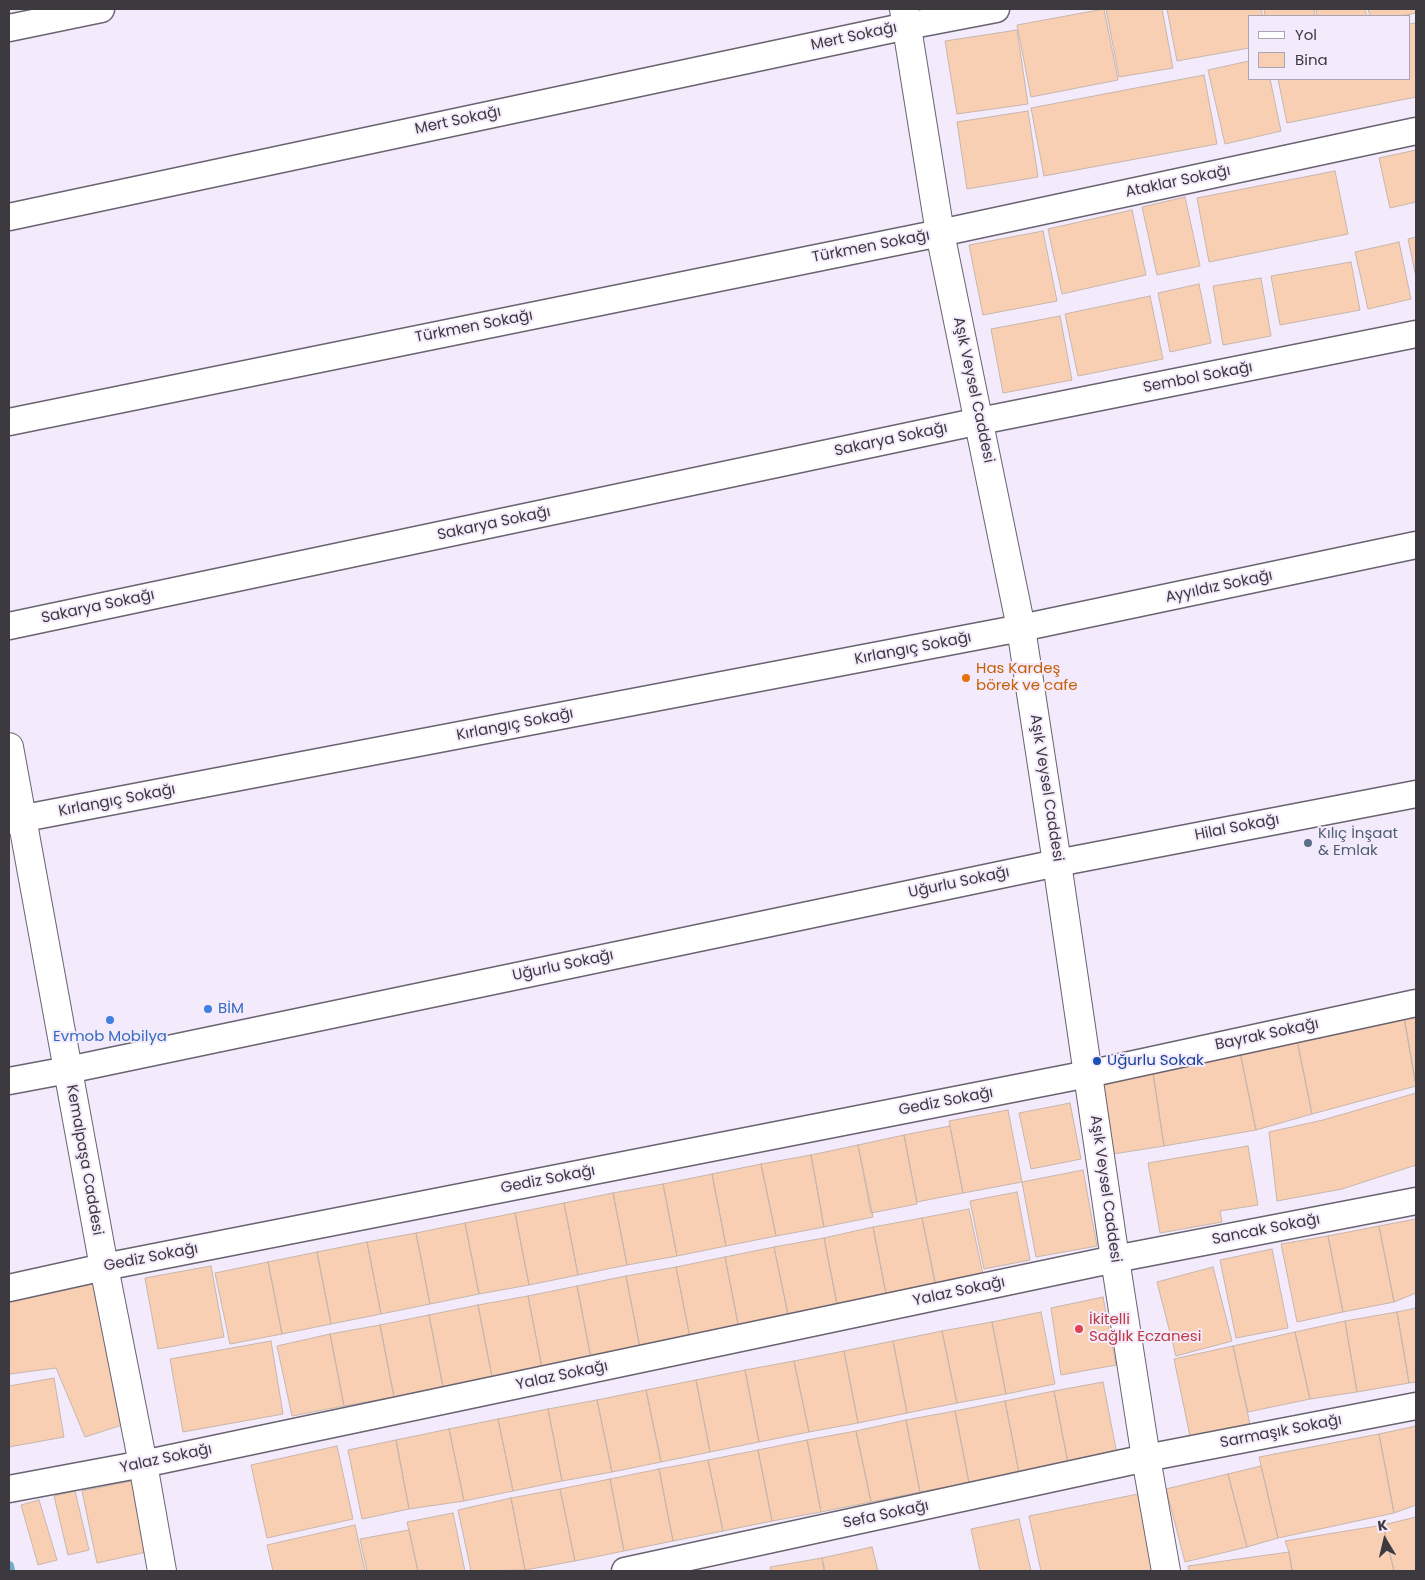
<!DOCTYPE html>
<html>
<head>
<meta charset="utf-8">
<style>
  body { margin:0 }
  #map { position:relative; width:1425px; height:1580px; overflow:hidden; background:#f3eafb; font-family:Poppins,sans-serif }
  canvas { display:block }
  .frame { position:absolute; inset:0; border:10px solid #3c393f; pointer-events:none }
  .legend { position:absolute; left:1248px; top:15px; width:162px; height:65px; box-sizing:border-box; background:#f3eafb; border:1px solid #aaa3b0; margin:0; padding:6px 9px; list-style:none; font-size:15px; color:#3c393f }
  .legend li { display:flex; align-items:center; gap:10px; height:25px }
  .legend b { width:25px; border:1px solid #aaa3b0 }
  .north { position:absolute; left:1360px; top:1515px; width:50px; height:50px; -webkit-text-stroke:4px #f3eafb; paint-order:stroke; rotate:351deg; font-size:14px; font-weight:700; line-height:20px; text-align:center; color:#3c393f }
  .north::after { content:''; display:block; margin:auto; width:18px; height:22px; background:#3c393f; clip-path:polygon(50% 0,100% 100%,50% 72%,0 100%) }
</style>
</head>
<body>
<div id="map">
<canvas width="1425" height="1580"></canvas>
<div class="frame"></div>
<ul class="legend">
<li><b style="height:6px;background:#fff"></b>Yol</li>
<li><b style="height:14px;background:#f9cfb3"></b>Bina</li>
</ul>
<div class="north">K</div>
</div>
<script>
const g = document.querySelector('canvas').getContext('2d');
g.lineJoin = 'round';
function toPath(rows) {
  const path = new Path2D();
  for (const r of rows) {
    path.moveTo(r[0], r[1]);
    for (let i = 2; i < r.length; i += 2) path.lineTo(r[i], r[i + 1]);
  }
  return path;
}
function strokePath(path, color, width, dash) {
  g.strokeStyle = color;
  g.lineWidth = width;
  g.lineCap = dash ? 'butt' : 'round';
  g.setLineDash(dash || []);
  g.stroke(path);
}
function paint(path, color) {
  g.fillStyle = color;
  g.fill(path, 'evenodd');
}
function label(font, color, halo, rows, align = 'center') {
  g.font = font + ' Poppins,sans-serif';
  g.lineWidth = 4;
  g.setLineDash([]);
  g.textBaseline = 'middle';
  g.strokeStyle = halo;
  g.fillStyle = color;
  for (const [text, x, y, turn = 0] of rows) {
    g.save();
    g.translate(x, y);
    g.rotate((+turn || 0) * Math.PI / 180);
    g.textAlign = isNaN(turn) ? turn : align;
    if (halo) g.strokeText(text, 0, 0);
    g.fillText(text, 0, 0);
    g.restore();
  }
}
strokePath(toPath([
  [9,1566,10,1571]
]), '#70acca', 10);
const building = toPath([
  [1104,9,1118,80,1031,97,1017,25,1104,9],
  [1106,9,1162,9,1173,68,1119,77,1106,9],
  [1167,9,1261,9,1263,16,1249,16,1249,48,1177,61,1167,9],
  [1264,9,1314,9,1315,16,1265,16,1264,9],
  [1316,9,1365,9,1367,16,1317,16,1316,9],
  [1368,9,1416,9,1416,13,1401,16,1370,16,1368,9],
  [1415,23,1416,29,1416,97,1287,123,1278,79,1409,79,1409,24,1415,23],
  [1017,30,1028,104,957,114,945,41,1017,30],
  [1249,61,1249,79,1270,79,1281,131,1225,144,1208,70,1249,61],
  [1204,75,1217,144,1044,176,1031,108,1204,75],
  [1028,111,1038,177,967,189,957,122,1028,111],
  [1416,150,1416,202,1390,208,1379,158,1416,150],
  [1335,171,1348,234,1209,262,1197,198,1335,171],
  [1185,197,1200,266,1157,275,1142,207,1185,197],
  [1132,210,1146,275,1062,294,1048,229,1132,210],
  [1043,231,1057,301,983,315,969,245,1043,231],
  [1416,237,1416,277,1408,239,1416,237],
  [1399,242,1411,299,1368,309,1355,252,1399,242],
  [1351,262,1360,310,1280,325,1271,276,1351,262],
  [1261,278,1271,336,1223,345,1213,286,1261,278],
  [1199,284,1211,343,1170,352,1158,293,1199,284],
  [1150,296,1163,359,1078,376,1065,314,1150,296],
  [1060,316,1072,380,1003,393,991,329,1060,316],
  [1416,1016,1416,1086,1404,1017,1416,1016],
  [1404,1017,1416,1086,1312,1114,1297,1040,1404,1017],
  [1297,1040,1312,1114,1256,1130,1240,1052,1297,1040],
  [1240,1052,1256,1130,1164,1146,1153,1073,1240,1052],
  [1153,1073,1164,1146,1113,1154,1103,1080,1153,1073],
  [1416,1093,1416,1165,1342,1189,1277,1201,1269,1132,1323,1120,1416,1093],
  [1070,1103,1081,1159,1031,1169,1019,1113,1070,1103],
  [1008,1110,1022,1182,963,1193,949,1121,1008,1110],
  [950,1126,963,1193,917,1202,904,1135,950,1126],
  [904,1135,917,1204,871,1213,858,1145,904,1135],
  [858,1145,873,1217,824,1227,811,1155,858,1145],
  [1248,1146,1258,1205,1220,1211,1222,1222,1160,1233,1148,1163,1248,1146],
  [811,1155,824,1227,776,1236,761,1164,811,1155],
  [761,1164,776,1236,726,1246,712,1174,761,1164],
  [1083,1170,1097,1246,1036,1257,1022,1182,1083,1170],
  [712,1174,726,1246,677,1256,663,1184,712,1174],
  [663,1184,677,1256,627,1265,613,1193,663,1184],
  [1017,1192,1030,1260,984,1269,970,1201,1017,1192],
  [613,1193,627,1265,578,1275,564,1203,613,1193],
  [564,1203,578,1275,529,1285,515,1213,564,1203],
  [969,1209,983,1274,935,1284,922,1218,969,1209],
  [515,1213,529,1285,479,1294,465,1223,515,1213],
  [922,1218,937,1290,887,1299,873,1227,922,1218],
  [1416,1219,1416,1293,1394,1302,1379,1226,1416,1219],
  [465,1223,479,1294,430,1304,416,1233,465,1223],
  [1379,1226,1394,1302,1343,1312,1328,1236,1379,1226],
  [873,1227,887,1299,838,1309,824,1238,873,1227],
  [416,1233,430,1304,381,1314,367,1242,416,1233],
  [1328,1236,1343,1312,1297,1322,1281,1244,1328,1236],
  [824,1238,838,1309,789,1319,774,1247,824,1238],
  [367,1242,381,1314,331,1324,317,1252,367,1242],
  [774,1247,789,1319,739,1329,725,1257,774,1247],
  [1272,1249,1288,1328,1236,1338,1220,1260,1272,1249],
  [317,1252,331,1324,282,1334,268,1262,317,1252],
  [725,1257,739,1329,690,1338,676,1267,725,1257],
  [268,1262,282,1334,230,1344,215,1273,268,1262],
  [211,1266,224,1337,158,1349,145,1278,211,1266],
  [676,1267,690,1338,640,1348,626,1276,676,1267],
  [1213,1267,1232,1341,1176,1356,1157,1282,1213,1267],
  [626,1276,640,1348,591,1358,577,1286,626,1276],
  [94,1280,122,1425,85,1437,56,1368,10,1374,9,1367,9,1299,94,1280],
  [577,1286,591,1358,542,1368,528,1296,577,1286],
  [528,1296,542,1368,492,1377,478,1305,528,1296],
  [1103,1297,1116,1365,1061,1375,1051,1308,1103,1297],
  [478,1305,492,1377,443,1387,429,1315,478,1305],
  [1416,1308,1416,1382,1409,1383,1397,1312,1416,1308],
  [1041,1312,1055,1384,1006,1394,992,1322,1041,1312],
  [1397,1312,1409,1383,1357,1392,1345,1321,1397,1312],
  [429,1315,443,1387,394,1397,380,1325,429,1315],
  [1345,1321,1357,1392,1310,1399,1295,1332,1345,1321],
  [992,1322,1006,1394,957,1403,942,1331,992,1322],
  [380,1325,394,1397,344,1406,330,1334,380,1325],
  [942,1331,957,1403,907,1413,893,1341,942,1331],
  [1295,1332,1310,1399,1248,1412,1233,1346,1295,1332],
  [330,1334,344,1406,292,1416,277,1346,330,1334],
  [271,1341,283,1414,183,1432,170,1359,271,1341],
  [893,1341,907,1413,858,1423,844,1351,893,1341],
  [1233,1346,1251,1429,1191,1441,1174,1359,1233,1346],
  [844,1351,858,1423,809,1432,794,1361,844,1351],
  [794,1361,809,1432,759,1442,745,1370,794,1361],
  [745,1370,759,1442,710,1452,696,1380,745,1370],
  [54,1378,64,1437,9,1447,9,1386,54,1378],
  [696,1380,710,1452,661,1462,646,1390,696,1380],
  [1103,1382,1117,1454,1068,1463,1054,1391,1103,1382],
  [646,1390,661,1462,612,1472,597,1400,646,1390],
  [1054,1391,1068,1463,1019,1473,1005,1401,1054,1391],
  [597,1400,612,1472,562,1481,548,1409,597,1400],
  [1005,1401,1019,1473,969,1483,955,1411,1005,1401],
  [548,1409,562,1481,513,1491,498,1419,548,1409],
  [955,1411,969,1483,920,1492,906,1420,955,1411],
  [498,1419,513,1491,464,1501,449,1429,498,1419],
  [906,1420,920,1492,871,1502,856,1431,906,1420],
  [1416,1426,1416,1505,1394,1513,1379,1434,1416,1426],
  [449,1429,464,1501,409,1509,396,1440,449,1429],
  [856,1431,871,1502,821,1512,807,1440,856,1431],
  [1379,1434,1394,1513,1278,1538,1259,1457,1379,1434],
  [396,1440,409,1509,362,1519,348,1450,396,1440],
  [807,1440,821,1512,772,1521,758,1450,807,1440],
  [337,1446,353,1519,267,1538,251,1465,337,1446],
  [758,1450,772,1521,723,1531,708,1460,758,1450],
  [708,1460,723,1531,673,1541,659,1469,708,1460],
  [1261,1466,1278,1538,1247,1547,1228,1474,1261,1466],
  [659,1469,673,1541,624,1551,610,1479,659,1469],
  [1228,1474,1247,1547,1185,1562,1166,1489,1228,1474],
  [610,1479,624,1551,575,1561,560,1489,610,1479],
  [136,1480,151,1551,97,1563,82,1491,136,1480],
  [560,1489,575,1561,525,1570,511,1498,560,1489],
  [75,1491,89,1550,68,1555,54,1496,75,1491],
  [1143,1493,1152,1571,1041,1571,1029,1516,1143,1493],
  [511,1498,525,1570,471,1571,458,1510,511,1498],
  [39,1500,57,1560,38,1565,21,1505,39,1500],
  [453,1513,465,1571,418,1571,407,1522,453,1513],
  [1416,1517,1416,1571,1394,1571,1383,1525,1416,1517],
  [1019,1519,1031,1571,980,1571,971,1529,1019,1519],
  [355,1525,365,1571,273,1571,267,1545,355,1525],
  [1383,1525,1394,1571,1292,1571,1289,1552,1285,1541,1383,1525],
  [409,1530,418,1571,367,1571,360,1539,409,1530],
  [872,1547,878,1571,825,1571,822,1558,872,1547],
  [1289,1552,1292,1571,1189,1571,1188,1566,1289,1552],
  [822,1558,824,1571,771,1571,770,1567,822,1558]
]);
paint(building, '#f9cfb3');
strokePath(building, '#c7b6ab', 1);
const minor = toPath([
  [9,28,101,9],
  [9,217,907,26,996,9],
  [9,422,940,233,1416,131],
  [9,626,980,421,1416,334],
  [9,821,1021,628,1416,545],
  [9,1081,68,1070,1057,863,1416,794],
  [9,1288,104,1267,1088,1074,1416,1003],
  [9,1489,143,1464,1115,1259,1416,1201],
  [625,1571,1146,1458,1416,1406]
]);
const secondary = toPath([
  [904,9,940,233,1021,628,1057,863,1115,1259,1146,1458,1166,1571],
  [9,747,104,1267,143,1464,162,1571]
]);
strokePath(minor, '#6a6371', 29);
strokePath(secondary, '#6a6371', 30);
strokePath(minor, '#fff', 26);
strokePath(secondary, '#fff', 28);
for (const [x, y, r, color] of [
  [966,678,5,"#e8710a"],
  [1308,843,5,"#5c6f8a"],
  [208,1009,5,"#3f7fe0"],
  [110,1020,5,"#3f7fe0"],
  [1097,1061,5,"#1a4fb4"],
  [1079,1329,5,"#e0444e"]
]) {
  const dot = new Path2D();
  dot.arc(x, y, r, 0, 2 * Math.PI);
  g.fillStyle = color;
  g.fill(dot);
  strokePath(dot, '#f3eafb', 2);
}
label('15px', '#3c393f', '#f3eafb', [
  ["Mert Sokağı",854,37,-12],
  ["Mert Sokağı",458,121,-12],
  ["Ataklar Sokağı",1178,182,-12],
  ["Türkmen Sokağı",871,247,-11],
  ["Türkmen Sokağı",474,327,-11],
  ["Sembol Sokağı",1198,378,-11],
  ["Aşık Veysel Caddesi",973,390,78],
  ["Sakarya Sokağı",891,440,-12],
  ["Sakarya Sokağı",494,524,-12],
  ["Ayyıldız Sokağı",1219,587,-12],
  ["Sakarya Sokağı",98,607,-12],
  ["Kırlangıç Sokağı",913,649,-11],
  ["Kırlangıç Sokağı",515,725,-11],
  ["Aşık Veysel Caddesi",1046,788,81],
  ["Kırlangıç Sokağı",117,801,-11],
  ["Hilal Sokağı",1237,828,-11],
  ["Uğurlu Sokağı",959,883,-12],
  ["Uğurlu Sokağı",563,966,-12],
  ["Bayrak Sokağı",1267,1035,-12],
  ["Gediz Sokağı",946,1102,-11],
  ["Kemalpaşa Caddesi",84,1160,80],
  ["Gediz Sokağı",548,1180,-11],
  ["Aşık Veysel Caddesi",1105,1189,82],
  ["Sancak Sokağı",1266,1230,-11],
  ["Gediz Sokağı",151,1258,-11],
  ["Yalaz Sokağı",959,1292,-12],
  ["Yalaz Sokağı",562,1376,-12],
  ["Sarmaşık Sokağı",1281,1432,-11],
  ["Yalaz Sokağı",166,1459,-12],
  ["Sefa Sokağı",886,1515,-12]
]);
label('15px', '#c56008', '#f3eafb', [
  ["Has Kardeş",976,669],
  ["börek ve cafe",976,686]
], 'left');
label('15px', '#4e5e75', '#f3eafb', [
  ["Kılıç İnşaat",1318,834],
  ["& Emlak",1318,851]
], 'left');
label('15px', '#366cbe', '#f3eafb', [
  ["BİM",218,1009],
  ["Evmob Mobilya",110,1037,"center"]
], 'left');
label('15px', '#164399', '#f3eafb', [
  ["Uğurlu Sokak",1107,1061]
], 'left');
label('15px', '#be3a42', '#f3eafb', [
  ["İkitelli",1089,1320],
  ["Sağlık Eczanesi",1089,1337]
], 'left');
</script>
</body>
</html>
